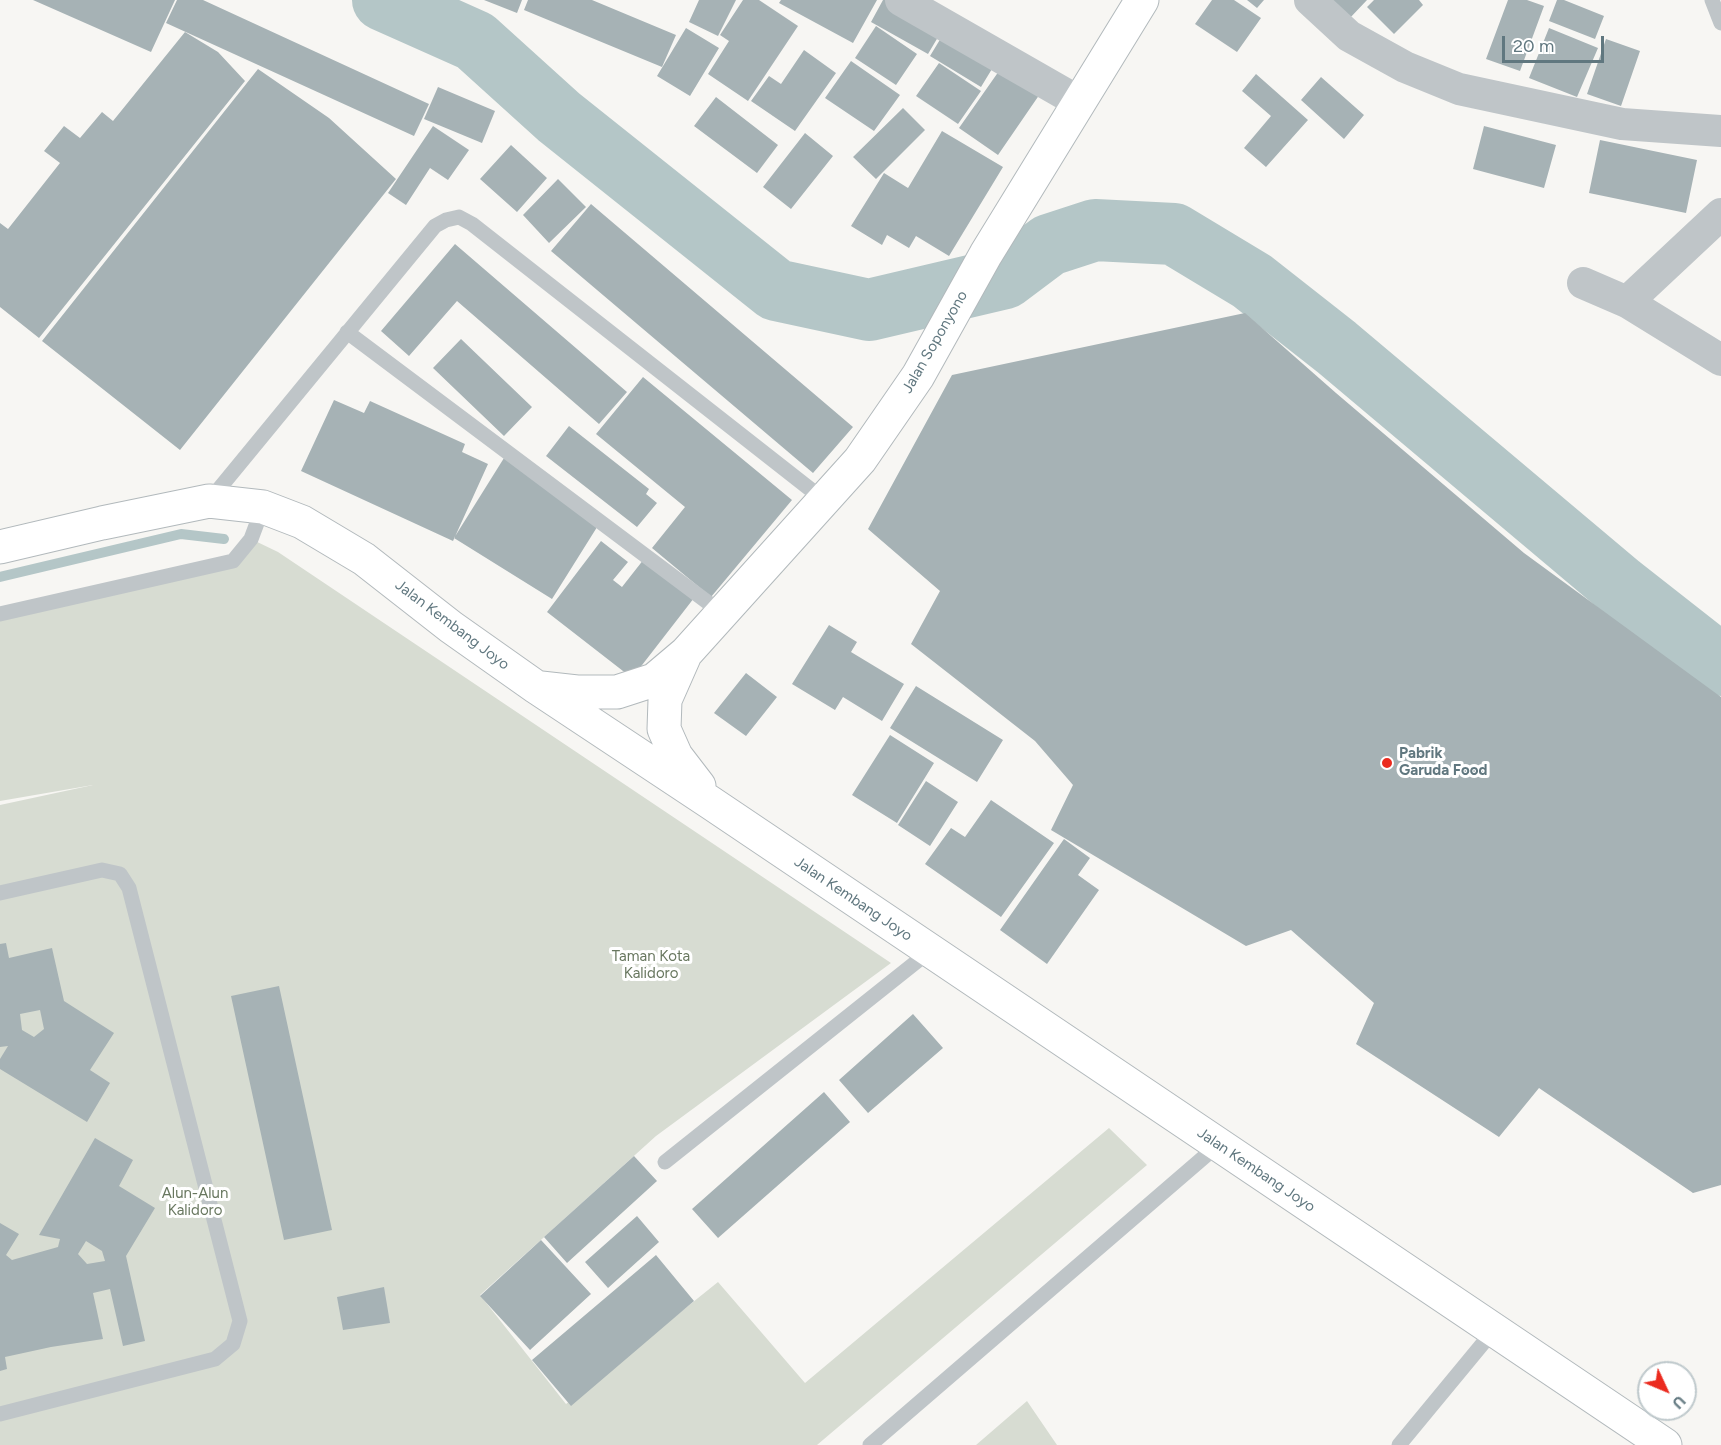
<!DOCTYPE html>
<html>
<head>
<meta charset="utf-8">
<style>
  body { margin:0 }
  #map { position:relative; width:1721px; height:1445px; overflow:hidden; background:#f7f6f3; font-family:Figtree,sans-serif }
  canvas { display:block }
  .north { position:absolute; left:1637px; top:1361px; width:60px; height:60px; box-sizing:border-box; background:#fff; border:2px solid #bfc9cc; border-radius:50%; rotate:134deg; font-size:16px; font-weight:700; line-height:24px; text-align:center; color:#60777f }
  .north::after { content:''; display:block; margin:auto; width:21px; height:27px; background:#eb2b1f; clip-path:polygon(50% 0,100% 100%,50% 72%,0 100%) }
  .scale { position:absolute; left:1502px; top:36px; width:102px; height:27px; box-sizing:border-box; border:3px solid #60777f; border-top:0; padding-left:8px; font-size:18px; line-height:21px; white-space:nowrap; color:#60777f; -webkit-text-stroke:4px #fff; paint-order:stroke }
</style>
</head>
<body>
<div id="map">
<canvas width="1721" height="1445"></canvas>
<div class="north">U</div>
<div class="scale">20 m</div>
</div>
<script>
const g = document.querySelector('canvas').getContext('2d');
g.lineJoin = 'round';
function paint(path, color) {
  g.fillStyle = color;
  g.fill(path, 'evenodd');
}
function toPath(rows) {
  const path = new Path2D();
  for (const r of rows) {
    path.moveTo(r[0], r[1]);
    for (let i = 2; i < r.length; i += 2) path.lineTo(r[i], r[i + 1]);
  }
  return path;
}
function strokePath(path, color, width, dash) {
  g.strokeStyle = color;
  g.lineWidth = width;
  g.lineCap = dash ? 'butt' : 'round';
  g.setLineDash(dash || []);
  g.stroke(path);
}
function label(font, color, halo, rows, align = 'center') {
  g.font = font + ' Figtree,sans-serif';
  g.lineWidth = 6;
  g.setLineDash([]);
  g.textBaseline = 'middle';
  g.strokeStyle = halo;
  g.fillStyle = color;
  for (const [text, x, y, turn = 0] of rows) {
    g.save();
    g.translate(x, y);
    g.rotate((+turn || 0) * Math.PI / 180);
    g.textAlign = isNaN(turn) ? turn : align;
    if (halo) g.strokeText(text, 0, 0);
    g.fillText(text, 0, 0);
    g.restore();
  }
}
paint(toPath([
  [251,539,278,552,891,963,656,1136,480,1295,566,1404,718,1282,805,1383,1109,1128,1147,1165,817,1445,0,1445,0,805,93,785,0,801,0,614,233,561],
  [1027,1401,1057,1445,976,1445]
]), '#d7dcd2');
strokePath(toPath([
  [0,577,181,534,224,539]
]), '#b4c6c7', 10);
strokePath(toPath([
  [383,0,475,41,559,117,776,290,869,310,1005,278,1049,245,1095,230,1174,234,1252,281,1336,347,1620,586,1721,665]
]), '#b4c6c7', 62);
paint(toPath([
  [33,0,175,0,151,52],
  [177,0,203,0,429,104,414,136,166,23],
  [484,0,522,0,517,13],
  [528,0,592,0,676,35,662,67,524,10],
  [699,0,736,0,718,36,689,22],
  [743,0,759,0,798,26,748,101,708,74,729,41,720,35],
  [781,0,877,0,853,43,779,3],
  [883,0,896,0,944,27,928,54,871,22],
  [1212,0,1234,0,1261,18,1237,52,1195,24],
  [1247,0,1264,0,1257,8],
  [1329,0,1367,0,1349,19],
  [1374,0,1419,0,1423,5,1394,34,1367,7],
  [1508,0,1527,0,1544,6,1520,71,1486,59],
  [1557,0,1564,0,1604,16,1595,39,1549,21],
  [876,26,917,54,896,85,855,58],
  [686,28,719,48,690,96,657,76],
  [947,28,998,59,981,87,930,56],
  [1549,28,1598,48,1577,97,1529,78],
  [185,32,218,52,245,81,39,338,0,307,0,223,8,229,60,163,44,151,64,126,80,138,102,112,113,121],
  [1606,39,1640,51,1621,106,1587,94],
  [804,50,836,73,795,131,751,101,769,76,781,84],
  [851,61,900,95,874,131,825,98],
  [1006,61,1044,88,998,155,959,128],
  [939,63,981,91,958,124,916,96],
  [258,69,329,118,396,179,180,450,42,341],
  [1256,74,1308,120,1266,167,1244,148,1271,116,1242,91],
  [1321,77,1364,115,1344,139,1301,100],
  [438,87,495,111,482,143,424,119],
  [716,97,778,145,757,173,694,126],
  [903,108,925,130,876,179,853,157],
  [433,126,469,150,448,180,430,168,406,205,388,193],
  [1484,126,1556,145,1544,188,1473,169],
  [942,131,1003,167,949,256,916,236,909,248,887,235,882,245,851,226,884,173,908,188],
  [805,133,833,156,791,209,763,187],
  [1600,140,1697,160,1686,213,1589,193],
  [511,145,547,178,517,212,480,179],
  [558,179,586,207,549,243,523,215],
  [591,204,853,427,813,473,551,251],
  [455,244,627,392,599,424,457,301,409,356,381,331],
  [1245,313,1336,393,1524,553,1721,697,1721,1185,1693,1193,1539,1088,1499,1137,1356,1044,1374,1003,1291,930,1246,946,1051,830,1073,785,1035,741,911,644,940,591,868,529,952,375],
  [461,339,532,407,504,436,433,368],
  [643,377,792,500,711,597,652,548,685,507,596,434],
  [334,400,364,413,370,401,465,444,462,452,488,464,453,541,301,471],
  [569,426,649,489,646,494,657,503,637,527,546,456],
  [504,458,599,524,552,599,454,538],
  [601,541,628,562,613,580,622,587,644,559,694,598,632,678,547,612],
  [829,625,857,642,851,652,904,684,882,721,843,697,835,710,792,684],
  [746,673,777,697,746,736,714,713],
  [916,686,1003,740,977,782,890,728],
  [890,735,934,763,897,823,852,795],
  [926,781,958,802,930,846,898,825],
  [991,800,1054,843,1001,917,925,864,951,828,965,837],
  [1064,839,1090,858,1078,875,1099,890,1047,964,1000,930],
  [6,943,9,958,52,948,64,1001,114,1033,90,1070,110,1083,87,1122,0,1069,0,1059,8,1046,0,1047,0,944],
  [40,1010,44,1029,34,1037,22,1030,20,1014],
  [279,986,332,1230,284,1240,231,996],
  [913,1014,943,1048,868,1113,839,1080],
  [824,1092,850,1122,718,1238,692,1209],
  [95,1138,133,1160,119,1186,155,1208,126,1256,145,1341,123,1346,110,1289,93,1293,103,1339,51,1347,5,1357,7,1369,0,1371,0,1223,19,1234,6,1255,12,1260,58,1247,60,1239,39,1235],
  [86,1241,102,1251,105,1261,87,1264,78,1254],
  [634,1156,657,1181,567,1263,544,1237],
  [637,1216,659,1242,608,1288,585,1262],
  [541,1240,591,1294,530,1350,480,1296],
  [656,1255,694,1301,571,1406,532,1360],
  [384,1287,390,1323,343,1330,337,1297]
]), '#a6b2b5');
const primary = toPath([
  [0,547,102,523,209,501,263,507,302,522,364,559,451,627,536,687,711,803,1665,1445],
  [684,657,665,700,664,729,676,756,699,786],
  [541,688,577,692,617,692,654,680,686,653,860,460,918,376,986,254,1142,0]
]);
strokePath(primary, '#b2b9bc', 35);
strokePath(toPath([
  [1712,0,1721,23],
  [347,332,722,613],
  [209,501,435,226,446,220,459,217,472,224,824,500],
  [0,614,233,561,251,539,263,507],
  [0,893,102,870,120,874,129,888,240,1321,233,1344,215,1359,0,1414],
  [665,1162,930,951],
  [870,1445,1218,1145],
  [1399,1445,1494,1330]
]), '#bfc5c8', 15);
strokePath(toPath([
  [901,0,1079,102],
  [1310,0,1349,36,1405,67,1459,89,1622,124,1721,131],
  [1583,283,1627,302,1721,360],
  [1627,302,1721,214]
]), '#bfc5c8', 32);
strokePath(primary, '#fff', 33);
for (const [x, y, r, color] of [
  [1387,763,6,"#eb2b1f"]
]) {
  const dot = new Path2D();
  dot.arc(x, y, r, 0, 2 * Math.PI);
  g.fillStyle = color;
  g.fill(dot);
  strokePath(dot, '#fff', 2);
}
label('15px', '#60777f', '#fff', [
  ["Jalan Soponyono",935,342,-60],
  ["Jalan Kembang Joyo",452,625,37],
  ["Jalan Kembang Joyo",853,899,34],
  ["Jalan Kembang Joyo",1256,1170,34]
]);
label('bold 15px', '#60777f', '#fff', [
  ["Pabrik",1399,754],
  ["Garuda Food",1399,771]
], 'left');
label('15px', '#68775f', '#fff', [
  ["Taman Kota",651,957],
  ["Kalidoro",651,974],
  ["Alun-Alun",195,1194],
  ["Kalidoro",195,1211]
]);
</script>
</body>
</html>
